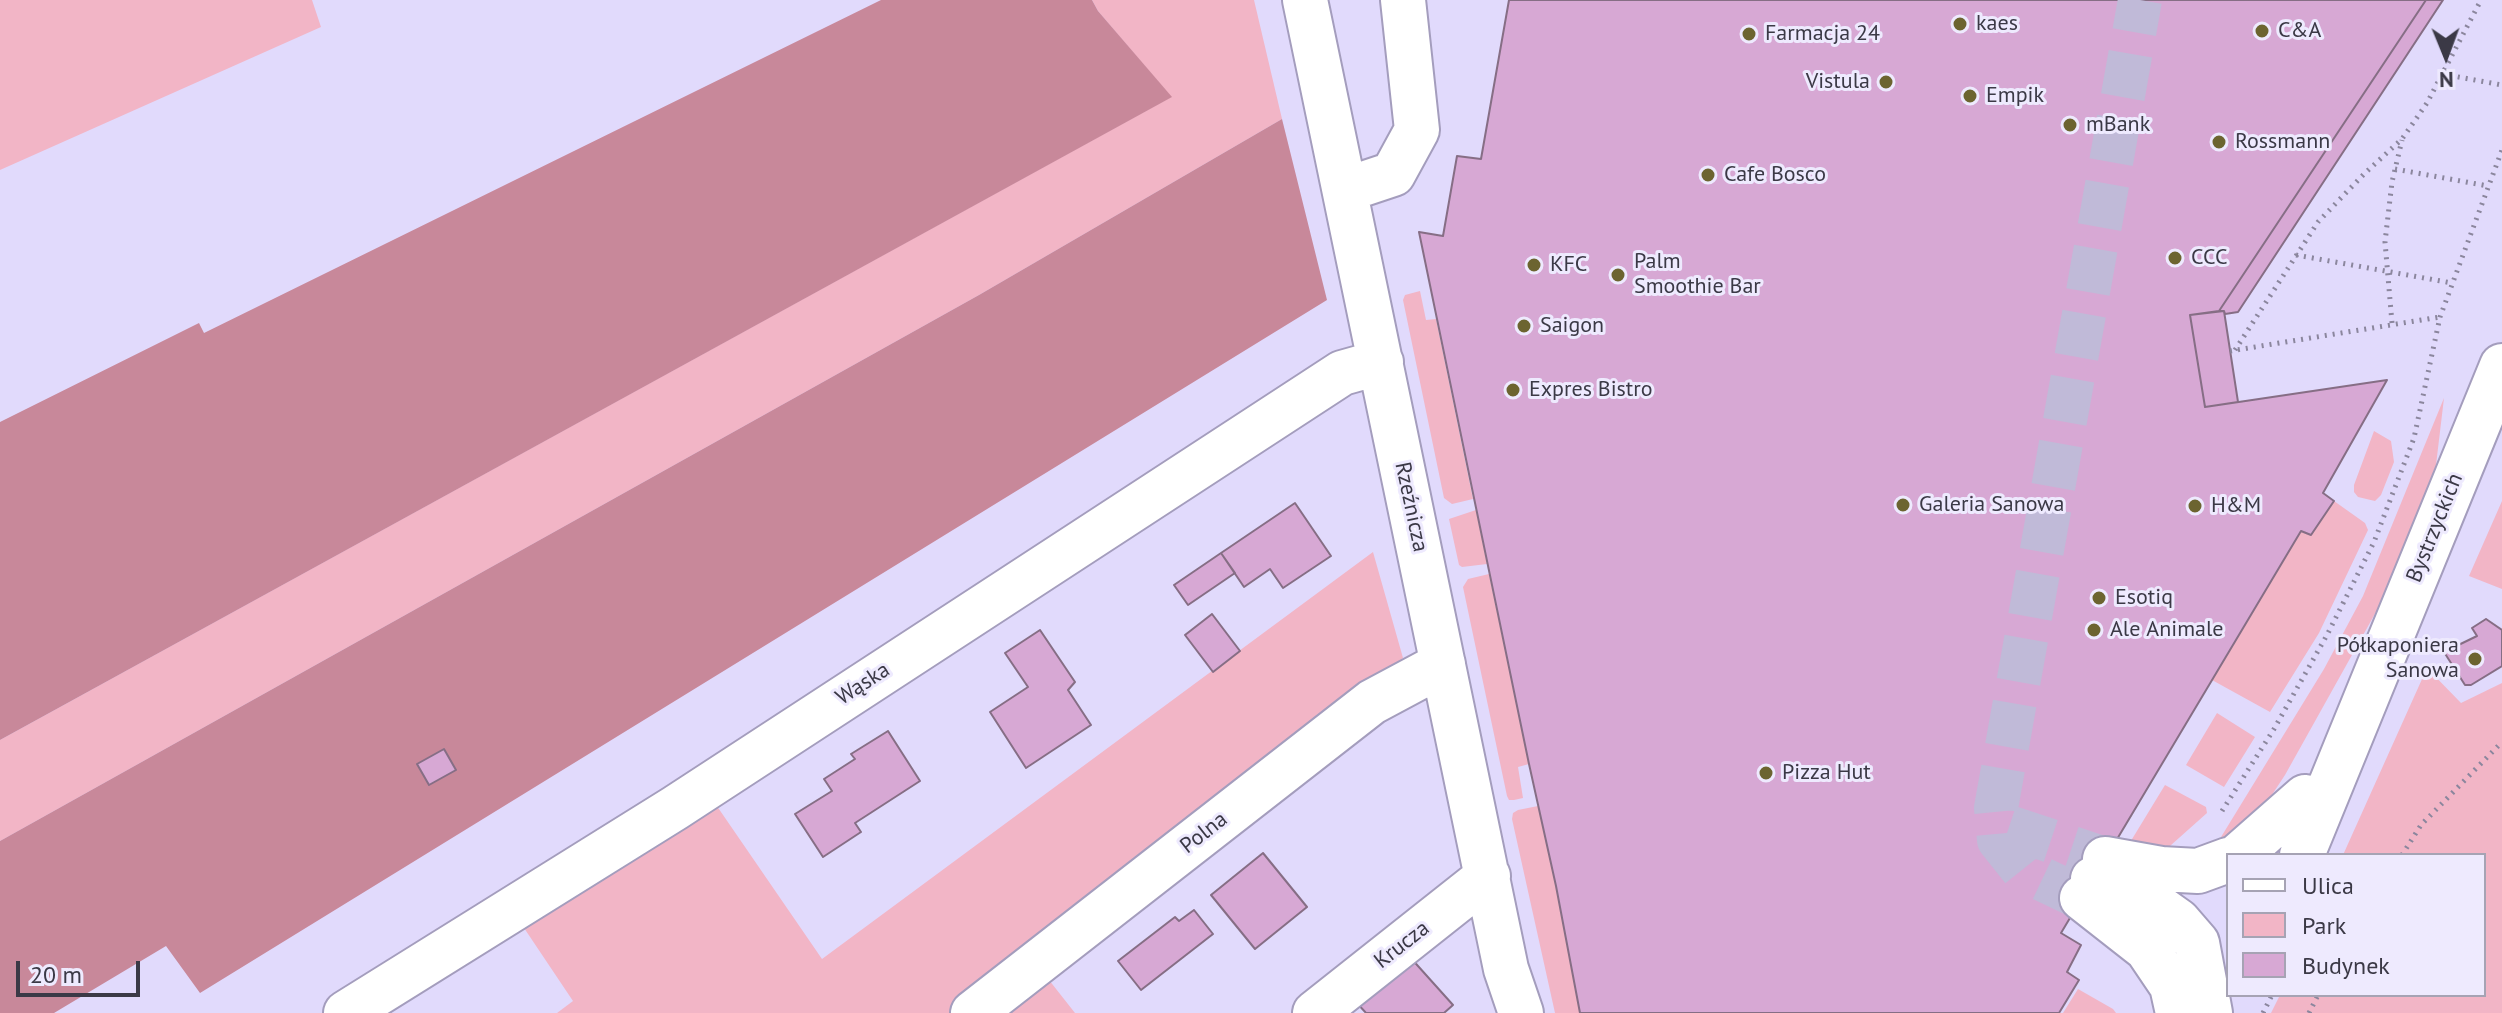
<!DOCTYPE html>
<html>
<head>
<meta charset="utf-8">
<style>
  body { margin:0 }
  #map { position:relative; width:2502px; height:1013px; overflow:hidden; background:#e1dafc; font-family:"PT Sans",sans-serif }
  canvas { display:block }
  .legend { position:absolute; left:2226px; top:853px; width:260px; height:144px; box-sizing:border-box; background:#eeeafe; border:2px solid #a6a3b4; margin:0; padding:10px 14px; list-style:none; font-size:24px; color:#3b3946 }
  .legend li { display:flex; align-items:center; gap:16px; height:40px }
  .legend b { width:40px; border:2px solid #a6a3b4 }
  .north { position:absolute; left:2406px; top:16px; width:80px; height:80px; -webkit-text-stroke:6px #eeeafe; paint-order:stroke; rotate:179deg; font-size:22px; font-weight:700; line-height:32px; text-align:center; color:#3b3946 }
  .north::after { content:''; display:block; margin:auto; width:28px; height:36px; background:#3b3946; clip-path:polygon(50% 0,100% 100%,50% 72%,0 100%) }
  .scale { position:absolute; left:16px; top:961px; width:124px; height:36px; box-sizing:border-box; border:4px solid #3b3946; border-top:0; padding-left:10px; font-size:24px; line-height:28px; white-space:nowrap; color:#3b3946; -webkit-text-stroke:6px #eeeafe; paint-order:stroke }
</style>
</head>
<body>
<div id="map">
<canvas width="2502" height="1013"></canvas>
<ul class="legend">
<li><b style="height:10px;background:#fff"></b>Ulica</li>
<li><b style="height:22px;background:#f2b5c6"></b>Park</li>
<li><b style="height:22px;background:#d7a8d4"></b>Budynek</li>
</ul>
<div class="north">N</div>
<div class="scale">20 m</div>
</div>
<script>
const g = document.querySelector('canvas').getContext('2d');
g.lineJoin = 'round';
function paint(path, color) {
  g.fillStyle = color;
  g.fill(path, 'evenodd');
}
function toPath(rows) {
  const path = new Path2D();
  for (const r of rows) {
    path.moveTo(r[0], r[1]);
    for (let i = 2; i < r.length; i += 2) path.lineTo(r[i], r[i + 1]);
  }
  return path;
}
function strokePath(path, color, width, dash) {
  g.strokeStyle = color;
  g.lineWidth = width;
  g.lineCap = dash ? 'butt' : 'round';
  g.setLineDash(dash || []);
  g.stroke(path);
}
function label(font, color, halo, rows, align = 'center') {
  g.font = font + ' "PT Sans",sans-serif';
  g.lineWidth = 6;
  g.setLineDash([]);
  g.textBaseline = 'middle';
  g.strokeStyle = halo;
  g.fillStyle = color;
  for (const [text, x, y, turn = 0] of rows) {
    g.save();
    g.translate(x, y);
    g.rotate((+turn || 0) * Math.PI / 180);
    g.textAlign = isNaN(turn) ? turn : align;
    if (halo) g.strokeText(text, 0, 0);
    g.fillText(text, 0, 0);
    g.restore();
  }
}
paint(toPath([
  [0,0,312,0,321,27,0,170],
  [1092,0,1254,0,1282,119,979,295,0,841,0,740,1171,97,1098,11],
  [1420,291,1426,320,1436,319,1473,499,1452,504,1444,498,1403,300,1405,295],
  [2444,398,2436,465,2386,594,2285,775,2250,828,2210,855,2324,669,2363,596],
  [2374,431,2391,441,2394,462,2381,495,2375,501,2358,497,2354,492,2354,485],
  [2334,501,2365,523,2368,530,2319,633,2270,712,2212,680,2301,531,2311,535],
  [2502,501,2502,589,2469,576],
  [1476,510,1487,564,1462,567,1459,565,1449,519],
  [1373,552,1403,658,956,1013,557,1013,573,1001,516,916,710,796,822,959],
  [1489,574,1529,764,1518,767,1523,798,1514,800,1509,800,1507,796,1463,587,1468,579],
  [2427,668,2461,703,2502,683,2502,1013,2271,1013,2280,995,2484,995,2484,855,2343,855],
  [2217,713,2255,737,2224,787,2186,765],
  [2165,785,2206,807,2207,813,2161,854,2126,849],
  [1538,806,1556,886,1580,1013,1555,1013,1512,819,1513,813,1518,810],
  [1049,980,1075,1013,1007,1013],
  [2078,989,2113,1009,2116,1013,2063,1013]
]), '#f2b5c6');
paint(toPath([
  [881,0,1092,0,1098,11,1172,97,0,740,0,422,199,323,204,333],
  [1282,119,1327,300,200,993,166,946,54,1013,0,1013,0,841,979,295]
]), '#c8889a');
const building = toPath([
  [1509,0,2426,0,2219,311,2190,315,2205,407,2387,380,2323,493,2334,501,2311,535,2301,531,2061,933,2081,945,2067,972,2079,980,2059,1013,1580,1013,1556,886,1529,764,1419,232,1443,236,1457,156,1481,159,1509,0],
  [2426,0,2443,0,2238,312,2225,314,2224,311,2219,311,2426,0],
  [2224,311,2238,402,2205,407,2190,315,2224,311],
  [1295,503,1331,556,1283,588,1270,569,1244,587,1221,553,1295,503],
  [1221,553,1235,573,1188,605,1174,585,1221,553],
  [1212,614,1240,651,1213,672,1185,635,1212,614],
  [2486,619,2502,630,2502,666,2471,685,2465,685,2444,652,2477,636,2472,628,2486,619],
  [1040,630,1075,682,1068,690,1091,725,1026,768,990,712,1028,687,1005,653,1040,630],
  [888,731,920,781,855,823,861,832,823,857,795,814,832,791,824,779,855,759,851,754,888,731],
  [444,749,456,770,429,785,417,764,444,749],
  [1263,853,1307,907,1255,949,1211,895,1263,853],
  [1194,910,1213,934,1141,990,1118,961,1175,917,1179,921,1194,910],
  [1409,956,1453,1005,1444,1013,1366,1013,1356,1002,1409,956]
]);
paint(building, '#d7a8d4');
strokePath(building, '#866e85', 2);
strokePath(toPath([
  [2009,827,2105,859],
  [2082,898,2023,870,1999,840,1996,808,2140,0]
]), '#c0bad8', 44, [44, 22]);
const minor = toPath([
  [1305,0,1506,969,1521,1013],
  [1345,190,1393,174,1417,130,1403,0],
  [2239,855,2305,797],
  [2302,855,2502,366],
  [2105,859,2161,869,2198,871,2228,860],
  [2093,879,2140,894,2178,921,2197,943,2210,1013],
  [2082,898,2147,949,2172,986,2178,1013],
  [346,1013,675,808,1342,373,1381,362],
  [973,1013,1372,702,1443,664],
  [1315,1013,1488,876]
]);
strokePath(minor, '#a49dbd', 48);
strokePath(toPath([
  [2442,74,2502,85],
  [2395,169,2488,186],
  [2296,255,2452,283],
  [2392,323,2385,242,2392,182,2402,140],
  [2235,350,2318,222,2364,174,2402,139,2427,103,2481,0],
  [2230,351,2440,317],
  [2222,811,2274,729,2327,635,2374,542,2414,438,2440,317,2502,150],
  [2402,855,2421,825,2502,742],
  [2263,1013,2272,995],
  [2309,1013,2318,995]
]), '#8b869d', 5, [2, 6]);
strokePath(minor, '#fff', 44);
for (const [x, y, r, color] of [
  [1960,24,8,"#6c6430"],
  [2262,31,8,"#6c6430"],
  [1749,34,8,"#6c6430"],
  [1886,82,8,"#6c6430"],
  [1970,96,8,"#6c6430"],
  [2070,125,8,"#6c6430"],
  [2219,142,8,"#6c6430"],
  [1708,175,8,"#6c6430"],
  [2175,258,8,"#6c6430"],
  [1534,265,8,"#6c6430"],
  [1618,275,8,"#6c6430"],
  [1524,326,8,"#6c6430"],
  [1513,390,8,"#6c6430"],
  [1903,505,8,"#6c6430"],
  [2195,506,8,"#6c6430"],
  [2099,598,8,"#6c6430"],
  [2094,630,8,"#6c6430"],
  [2475,659,8,"#6c6430"],
  [1766,773,8,"#6c6430"]
]) {
  const dot = new Path2D();
  dot.arc(x, y, r, 0, 2 * Math.PI);
  g.fillStyle = color;
  g.fill(dot);
  strokePath(dot, '#eeeafe', 3);
}
label('22px', '#3b3946', '#eeeafe', [
  ["kaes",1976,24],
  ["C&A",2278,31],
  ["Farmacja 24",1765,34],
  ["Vistula",1870,82,"right"],
  ["Empik",1986,96],
  ["mBank",2086,125],
  ["Rossmann",2235,142],
  ["Cafe Bosco",1724,175],
  ["CCC",2191,258],
  ["Palm",1634,262],
  ["Smoothie Bar",1634,287],
  ["KFC",1550,265],
  ["Saigon",1540,326],
  ["Expres Bistro",1529,390],
  ["Galeria Sanowa",1919,505],
  ["H&M",2211,506],
  ["Esotiq",2115,598],
  ["Ale Animale",2110,630],
  ["Półkaponiera",2459,646,"right"],
  ["Sanowa",2459,671,"right"],
  ["Pizza Hut",1782,773]
], 'left');
label('22px', '#3b3946', '#eeeafe', [
  ["Rzeźnicza",1411,507,78],
  ["Bystrzyckich",2435,528,-68],
  ["Wąska",863,684,-33],
  ["Polna",1204,833,-38],
  ["Krucza",1402,945,-38]
]);
</script>
</body>
</html>
